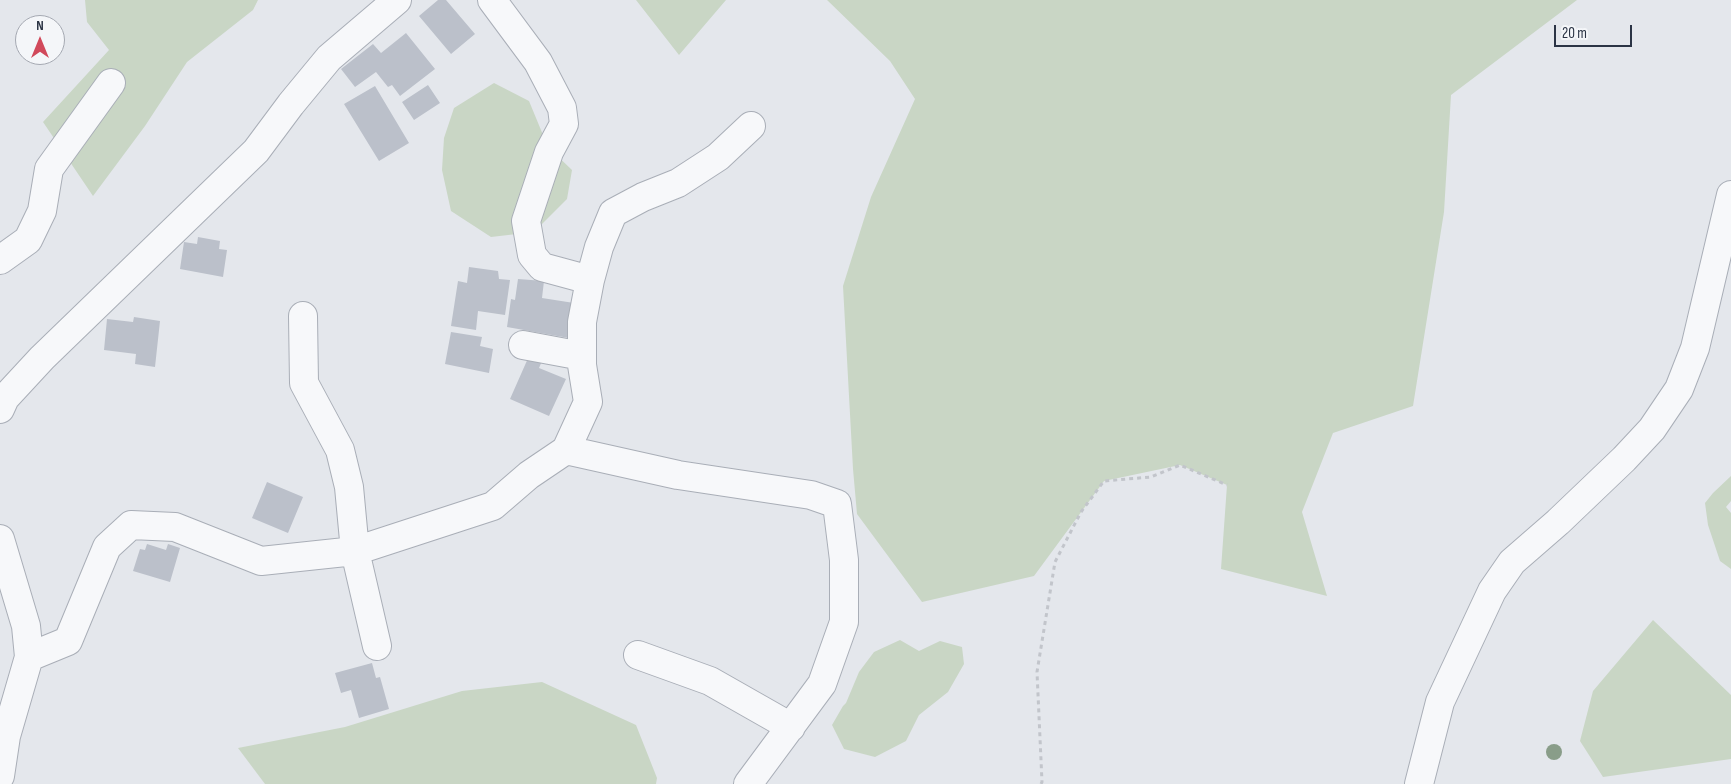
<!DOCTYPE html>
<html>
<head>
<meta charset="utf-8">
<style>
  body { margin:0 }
  #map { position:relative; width:1731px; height:784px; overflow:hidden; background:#e4e7ec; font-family:"Sofia Sans Condensed",sans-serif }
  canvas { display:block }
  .north { position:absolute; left:15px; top:15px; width:50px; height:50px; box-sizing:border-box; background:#f4f6f9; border:1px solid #a4a8b1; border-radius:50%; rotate:0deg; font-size:14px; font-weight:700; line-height:20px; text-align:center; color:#2b3445 }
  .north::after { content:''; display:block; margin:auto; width:18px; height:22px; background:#d1495b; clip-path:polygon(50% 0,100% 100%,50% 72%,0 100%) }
  .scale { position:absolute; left:1554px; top:25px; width:78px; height:22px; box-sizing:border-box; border:2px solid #2b3445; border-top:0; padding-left:6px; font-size:15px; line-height:18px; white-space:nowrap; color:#2b3445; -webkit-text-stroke:4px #f4f6f9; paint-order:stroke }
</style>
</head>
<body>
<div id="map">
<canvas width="1731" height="784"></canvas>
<div class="north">N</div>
<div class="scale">20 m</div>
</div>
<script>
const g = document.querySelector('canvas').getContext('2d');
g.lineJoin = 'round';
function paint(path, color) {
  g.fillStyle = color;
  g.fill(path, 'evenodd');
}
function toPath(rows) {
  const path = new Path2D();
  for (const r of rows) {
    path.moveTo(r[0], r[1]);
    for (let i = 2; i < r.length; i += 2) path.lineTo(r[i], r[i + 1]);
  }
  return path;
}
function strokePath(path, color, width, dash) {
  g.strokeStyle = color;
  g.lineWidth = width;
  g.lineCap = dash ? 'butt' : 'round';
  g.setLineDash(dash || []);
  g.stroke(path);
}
paint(toPath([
  [85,0,258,0,253,10,187,62,145,126,93,196,43,122,109,50,87,22],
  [636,0,726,0,679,55],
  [827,0,1577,0,1451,95,1444,212,1413,406,1333,433,1302,512,1327,596,1221,569,1227,485,1180,465,1104,481,1034,576,922,602,857,514,853,469,843,286,871,197,915,99,890,61],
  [494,83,529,101,548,147,572,170,567,199,534,232,491,237,451,211,442,170,444,138,454,108],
  [1731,476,1731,501,1726,507,1731,513,1731,569,1720,561,1708,525,1705,503,1713,493],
  [1653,620,1731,695,1731,759,1603,777,1580,741,1593,691],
  [900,640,919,651,940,641,962,647,964,664,948,692,919,715,906,741,875,757,844,749,832,725,843,706,846,703,859,672,874,652],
  [542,682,636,725,657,778,656,784,265,784,238,748,345,727,462,691]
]), '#c9d6c5');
paint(toPath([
  [438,0,446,0,475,34,451,54,419,16],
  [406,33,435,69,400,96,392,85,388,87,376,72,355,87,341,69,373,44,381,53],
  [428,85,440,103,414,120,402,102],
  [375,86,409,143,379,161,344,104],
  [198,237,220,241,219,249,227,250,223,277,180,269,184,242,197,244],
  [469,267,498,271,499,279,510,280,505,315,478,311,476,330,451,326,458,281,467,283],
  [518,279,544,281,542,298,574,303,569,338,507,327,511,299,515,300],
  [134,317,160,321,155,367,135,364,136,354,104,350,107,319,133,322],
  [451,332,482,337,480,346,493,349,489,373,445,364],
  [529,356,542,361,539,368,566,379,549,416,510,399],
  [267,482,303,497,288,533,252,518],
  [147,544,166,550,168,544,180,548,170,582,133,571,140,549,145,550],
  [372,663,376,678,380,677,389,709,359,718,351,690,341,693,335,673]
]), '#bbc0ca');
const minor = toPath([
  [492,0,538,62,562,108,564,124,549,152,526,221,532,255,542,267,590,280,599,247,613,213,643,197,678,183,718,157,751,126],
  [0,260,28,240,42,211,49,169,111,83],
  [303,316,304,383,340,450,349,487,355,551,377,646],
  [523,345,582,356],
  [0,409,5,398,42,358,256,151,291,104,329,58,397,0],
  [566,450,588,402,582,365,582,322,590,280],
  [0,539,26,626,29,657,6,736,0,776],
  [638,655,710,681,791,727],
  [29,657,68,641,107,547,131,525,175,527,261,561,355,551,493,506,529,475,566,450,678,475,811,495,837,504,844,560,844,622,822,684,748,784],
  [1419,784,1440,702,1492,591,1512,562,1558,522,1624,459,1652,429,1679,389,1695,348,1731,195]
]);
strokePath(minor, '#a9aeb7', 30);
strokePath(toPath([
  [1041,784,1042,782,1037,672,1055,562,1081,512,1104,481,1151,477,1180,465,1227,485]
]), '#c2c5cb', 3, [4, 4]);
strokePath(minor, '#f7f8fa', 28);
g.fillStyle = '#899d89';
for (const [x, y] of [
  [1554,752]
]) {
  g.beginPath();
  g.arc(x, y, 8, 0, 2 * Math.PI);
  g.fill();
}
</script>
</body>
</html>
